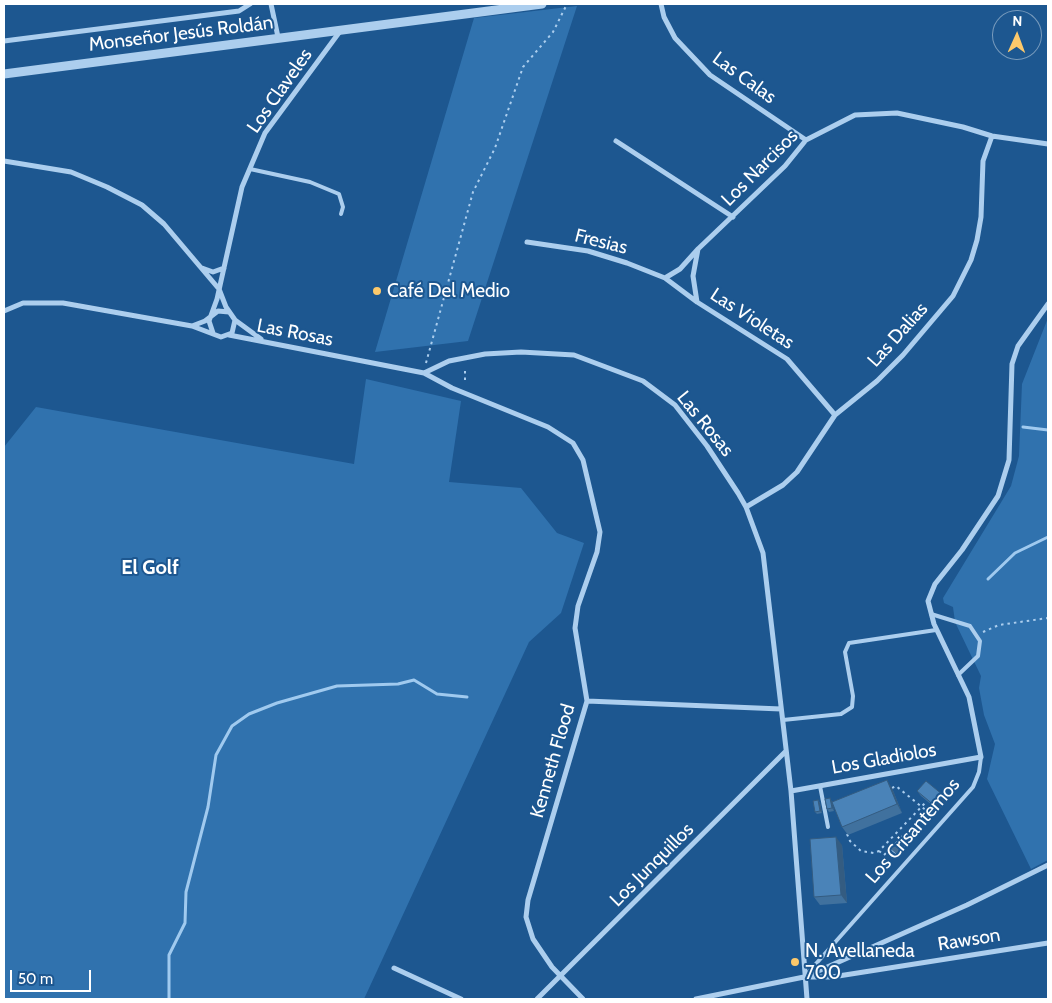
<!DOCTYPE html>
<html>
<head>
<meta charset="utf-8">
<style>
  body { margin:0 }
  #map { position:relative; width:1052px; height:1003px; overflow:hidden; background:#1d5790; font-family:Cabin,sans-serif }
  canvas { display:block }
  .frame { position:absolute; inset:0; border:5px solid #fff; pointer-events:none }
  .north { position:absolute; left:992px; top:10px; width:50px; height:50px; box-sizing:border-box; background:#1d5790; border:1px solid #779abc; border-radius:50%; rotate:2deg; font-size:14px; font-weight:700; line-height:20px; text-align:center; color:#fff }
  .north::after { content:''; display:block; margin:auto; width:18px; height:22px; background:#fdc96b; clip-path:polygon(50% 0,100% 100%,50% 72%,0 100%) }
  .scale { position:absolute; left:10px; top:970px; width:81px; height:22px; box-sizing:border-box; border:2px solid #fff; border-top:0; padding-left:6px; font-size:15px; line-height:18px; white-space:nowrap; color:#fff; -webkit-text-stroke:4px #1d5790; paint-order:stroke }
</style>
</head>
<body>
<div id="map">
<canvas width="1052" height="1003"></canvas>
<div class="frame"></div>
<div class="north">N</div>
<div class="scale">50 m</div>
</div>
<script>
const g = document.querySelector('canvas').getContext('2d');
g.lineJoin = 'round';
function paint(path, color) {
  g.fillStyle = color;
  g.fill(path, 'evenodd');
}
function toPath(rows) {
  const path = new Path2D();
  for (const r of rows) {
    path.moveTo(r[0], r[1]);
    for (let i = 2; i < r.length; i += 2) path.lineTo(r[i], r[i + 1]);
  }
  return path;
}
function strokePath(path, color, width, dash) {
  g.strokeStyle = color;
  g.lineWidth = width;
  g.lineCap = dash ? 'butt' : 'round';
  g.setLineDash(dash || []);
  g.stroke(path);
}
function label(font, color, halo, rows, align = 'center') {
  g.font = font + ' Cabin,sans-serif';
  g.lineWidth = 4;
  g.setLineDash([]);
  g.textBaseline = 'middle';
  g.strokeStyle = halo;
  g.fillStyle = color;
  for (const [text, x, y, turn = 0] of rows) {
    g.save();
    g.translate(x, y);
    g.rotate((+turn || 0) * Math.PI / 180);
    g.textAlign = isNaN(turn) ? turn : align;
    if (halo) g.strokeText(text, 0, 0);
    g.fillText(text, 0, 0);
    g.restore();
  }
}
paint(toPath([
  [577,6,468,341,375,352,474,18],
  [1048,318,1048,860,1031,869,987,779,995,744,984,715,979,688,981,676,955,622,953,607,944,603,943,598,1011,486,1019,456,1022,384],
  [366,379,461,401,449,482,521,488,557,533,584,543,561,613,529,642,364,999,4,999,4,447,36,407,354,464]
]), '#3072ae');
const water = toPath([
  [902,836,909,842,897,855,890,849,902,836]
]);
paint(water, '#456e96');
strokePath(water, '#a0caef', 1);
strokePath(toPath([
  [1023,427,1048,430],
  [988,579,1015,553,1048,537],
  [169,999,169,955,185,923,186,892,208,807,216,755,232,726,249,714,277,703,337,686,398,684,414,680,437,694,467,697]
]), '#a0caef', 3);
strokePath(toPath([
  [426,363,473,192,495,148,523,67,553,32,567,4],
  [465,380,465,368],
  [983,632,999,625,1048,618],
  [892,788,896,786,933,816],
  [926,810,931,805],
  [847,834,850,841,861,851,874,853,879,851,927,801],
  [879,851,884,855,890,849]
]), '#acceee', 2, [2.5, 4]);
strokePath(toPath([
  [250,169,310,182,339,194,343,207,341,214],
  [931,614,970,626,980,641,978,656,958,675],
  [783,720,841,714,852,707,853,696,845,652,849,643,936,630],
  [820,786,828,827],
  [806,975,973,787,979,772,981,757]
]), '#acceee', 4);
strokePath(toPath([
  [271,4,278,37],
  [661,4,664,17,675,38,710,75,806,140],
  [4,41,239,11,250,4],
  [616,141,733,217],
  [4,161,71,172,107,187,142,205,164,224,219,289,226,307,235,320,261,339],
  [527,242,588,251,627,263,665,278,697,302,787,359,835,415],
  [202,268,213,272,224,268],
  [665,278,680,269,698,249],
  [697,302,693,276,698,249,785,166,806,140,855,115,897,113,963,127,992,136,1048,144],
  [4,311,23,303,63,303,192,326,221,337,232,333,235,320],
  [192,326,205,321,218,311,229,312],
  [213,333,209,321,217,299,242,187,265,133,341,30],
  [229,335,424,373,452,388,548,427,573,443,583,460,600,532,597,552,578,606,575,628,587,701,528,900,526,917,533,939,552,967,583,999],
  [424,373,449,361,485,354,521,352,574,355,643,381,675,405,707,446,738,493,746,507,763,553,791,791,807,999],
  [746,507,783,485,797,472,835,415,877,381,903,355,953,296,971,260,977,240,981,217,983,161,992,136],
  [587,701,781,709],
  [791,791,981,757,969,697,934,624,928,601,935,584,962,550,998,496,1009,460,1012,364,1018,346,1048,304],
  [394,968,461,999],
  [807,976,967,905,1048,865],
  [537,999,786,751],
  [696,999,804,977,832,977,1048,943]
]), '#acceee', 5);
strokePath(toPath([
  [4,74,542,4]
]), '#acceee', 9);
paint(toPath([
  [892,788,902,813,848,835,842,827],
  [917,791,943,795,947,800,939,811,921,796],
  [818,800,820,803,822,813,817,814,815,812],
  [832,801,834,811,829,812,827,809],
  [842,845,847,903,820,905,814,897]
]), '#40719e');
paint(toPath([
  [887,780,892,788,902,813,897,804],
  [943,795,947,800,939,811,935,806],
  [830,798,832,801,834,811,832,808],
  [818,800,820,803,822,813,820,811],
  [836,837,842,845,847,903,841,895]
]), '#345c81');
const building = toPath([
  [887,780,897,804,842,827,832,802,887,780],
  [926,781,943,795,935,806,917,791,926,781],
  [830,798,832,808,827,809,825,799,830,798],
  [818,800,820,811,815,812,813,801,818,800],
  [836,837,841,895,814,897,810,839,836,837]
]);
paint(building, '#4a83b8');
strokePath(building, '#345c81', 1);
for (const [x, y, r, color] of [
  [377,291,5,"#fdc96b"],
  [795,962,5,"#fdc96b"]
]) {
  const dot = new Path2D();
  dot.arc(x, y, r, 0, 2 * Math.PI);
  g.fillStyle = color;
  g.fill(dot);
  strokePath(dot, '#1d5790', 2);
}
label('19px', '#fff', '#1d5790', [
  ["Monseñor Jesús Roldán",181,34,-7],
  ["Las Calas",744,78,36],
  ["Los Claveles",280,91,-55],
  ["Los Narcisos",760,168,-45],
  ["Fresias",601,242,14],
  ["Las Violetas",752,319,33],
  ["Las Rosas",295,333,11],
  ["Las Dalias",898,335,-48],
  ["Las Rosas",705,424,51],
  ["Los Gladiolos",884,759,-10],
  ["Kenneth Flood",553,761,-74],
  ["Los Crisantemos",913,831,-49],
  ["Los Junquillos",652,865,-45],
  ["Rawson",969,940,-9]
]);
label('19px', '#fff', '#1d5790', [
  ["Café Del Medio",387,291],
  ["N. Avellaneda",805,951],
  ["700",805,973]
], 'left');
label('bold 20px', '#fff', '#1d5790', [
  ["El Golf",150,568]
]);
</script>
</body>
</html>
